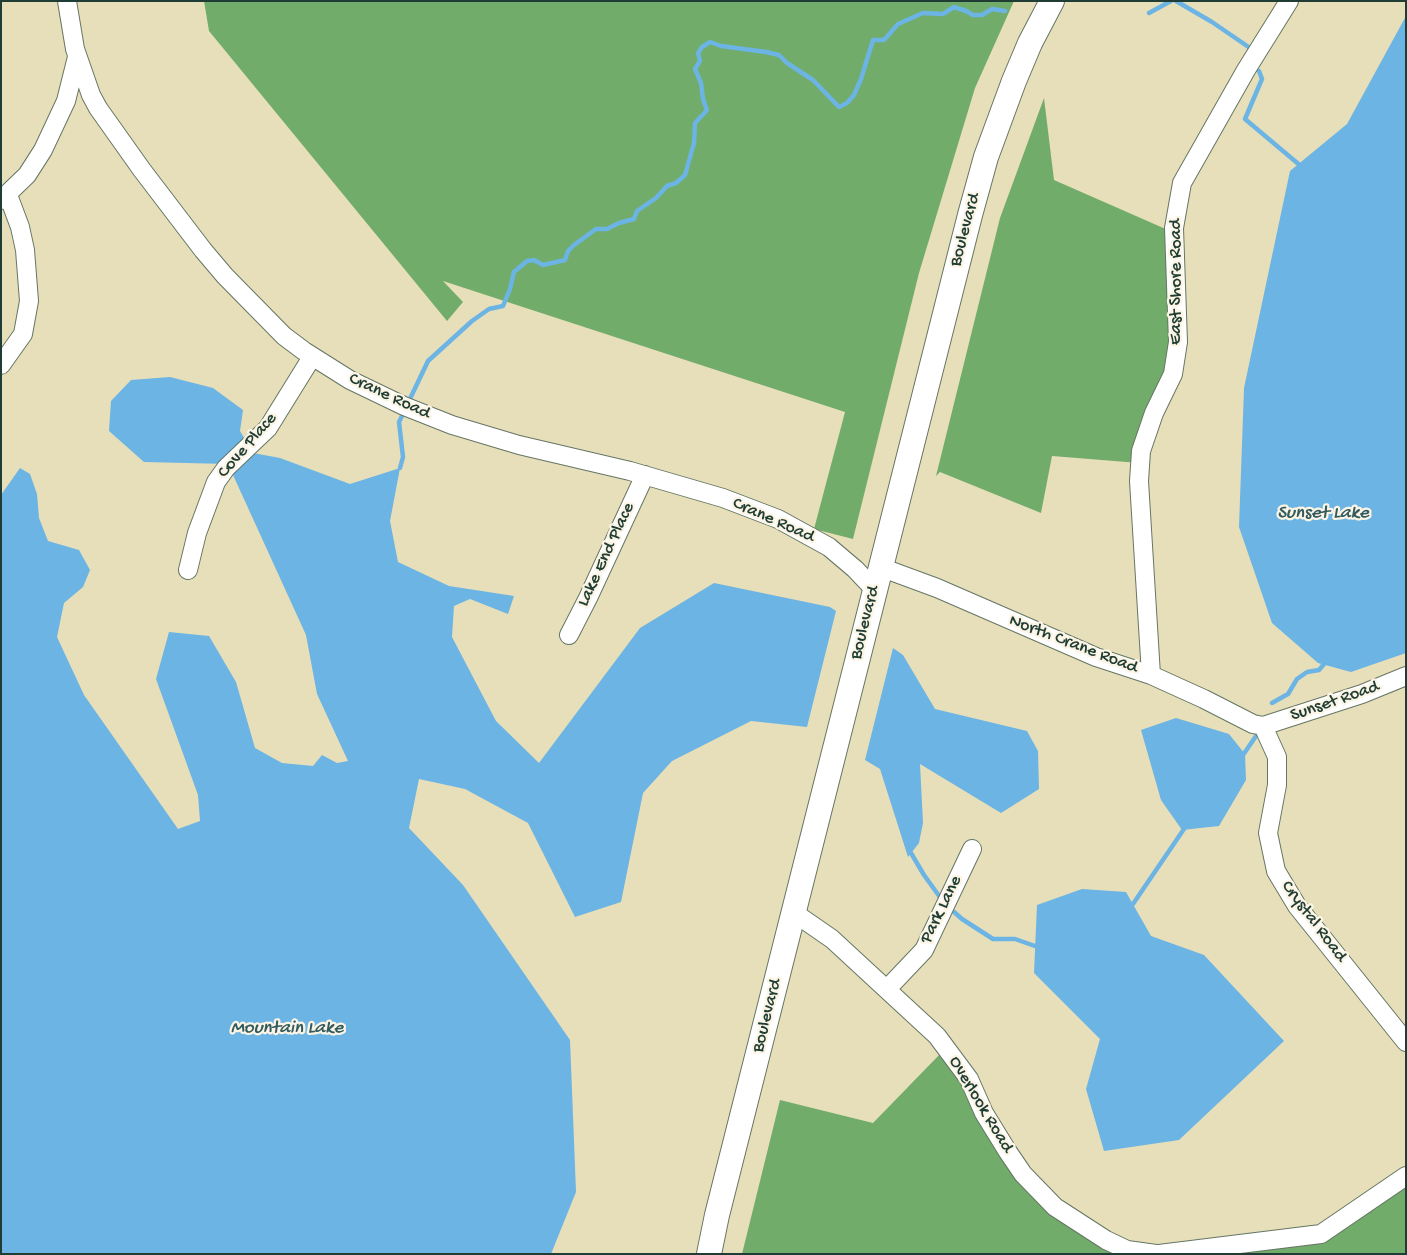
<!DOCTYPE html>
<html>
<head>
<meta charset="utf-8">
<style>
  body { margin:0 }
  #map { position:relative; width:1407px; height:1255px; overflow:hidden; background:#e7dfba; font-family:"Gochi Hand",sans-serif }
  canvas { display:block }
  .frame { position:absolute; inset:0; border:2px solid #1f3d34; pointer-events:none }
</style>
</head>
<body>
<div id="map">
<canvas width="1407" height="1255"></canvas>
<div class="frame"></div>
</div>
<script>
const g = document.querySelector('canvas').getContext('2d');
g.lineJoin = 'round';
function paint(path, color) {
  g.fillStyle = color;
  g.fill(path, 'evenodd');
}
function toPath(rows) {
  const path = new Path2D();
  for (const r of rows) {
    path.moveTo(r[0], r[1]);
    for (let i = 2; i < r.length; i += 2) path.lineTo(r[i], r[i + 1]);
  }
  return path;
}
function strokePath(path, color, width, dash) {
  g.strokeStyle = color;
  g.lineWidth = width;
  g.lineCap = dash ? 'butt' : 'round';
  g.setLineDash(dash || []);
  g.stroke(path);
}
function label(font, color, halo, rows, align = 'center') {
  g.font = font + ' "Gochi Hand",sans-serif';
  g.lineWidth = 4.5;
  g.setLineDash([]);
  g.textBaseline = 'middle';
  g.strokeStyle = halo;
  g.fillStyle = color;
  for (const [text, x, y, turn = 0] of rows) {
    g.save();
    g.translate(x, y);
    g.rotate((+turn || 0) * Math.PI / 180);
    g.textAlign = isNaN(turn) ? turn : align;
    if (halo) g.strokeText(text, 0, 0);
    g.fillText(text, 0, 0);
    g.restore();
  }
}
paint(toPath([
  [204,1,1014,1,975,88,919,273,853,539,814,529,845,412,443,281,463,302,447,321,209,31],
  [1044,98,1054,180,1177,234,1174,358,1139,463,1052,456,1041,513,940,472,936,476,1000,218],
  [942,1052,1025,1188,1134,1254,742,1254,780,1100,873,1123],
  [1406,1174,1406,1254,1164,1254,1318,1235]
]), '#72ac6b');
paint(toPath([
  [1406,16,1406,653,1351,672,1318,663,1272,623,1239,527,1244,388,1290,171,1347,124],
  [170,377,213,388,243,410,240,431,253,453,280,458,350,484,400,468,390,521,398,562,449,586,514,596,508,614,470,599,454,606,452,637,496,721,539,763,640,628,714,583,830,607,836,611,807,727,751,721,672,761,643,793,621,902,575,917,528,823,465,789,419,779,409,828,463,885,570,1040,576,1192,551,1254,1,1254,1,495,20,468,30,474,37,494,39,518,48,541,79,550,90,570,83,587,64,603,57,637,84,695,178,829,200,821,198,795,156,679,169,632,209,636,236,682,255,748,282,763,313,766,322,755,337,763,348,761,317,694,306,635,228,464,144,462,109,431,111,401,131,380],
  [893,648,903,655,935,709,1027,731,1038,751,1039,789,1001,813,920,764,923,823,919,843,908,857,880,769,865,760],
  [1176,718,1229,734,1245,754,1246,780,1219,826,1182,830,1161,800,1141,730],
  [1082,889,1126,892,1151,936,1204,955,1284,1041,1179,1140,1104,1151,1086,1089,1100,1039,1034,973,1037,905]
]), '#6bb4e3');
strokePath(toPath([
  [1176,1,1212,22,1250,48],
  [1149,13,1171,1],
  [1259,71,1262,79,1245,119,1302,167],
  [408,403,428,361,472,321,489,309,503,306,510,289,514,272,527,261,534,260,543,265,565,260,568,251,574,245,596,229,607,229,619,223,634,219,637,211,656,198,667,186,676,183,685,175,694,143,695,123,707,110,703,99,701,83,695,69,700,61,698,53,702,47,710,42,721,46,766,52,779,55,787,63,813,80,839,107,847,103,854,95,861,79,873,40,884,40,898,24,923,13,943,14,954,7,966,11,973,15,982,15,992,9,1005,11],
  [400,468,403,457,399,422,405,410],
  [1272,703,1288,694,1297,679,1307,672,1319,670,1324,664],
  [1241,758,1256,736],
  [911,853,924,875,942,900],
  [1128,906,1133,904,1186,826],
  [954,912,962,919,993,939,1015,939,1035,946,1038,945]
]), '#6bb4e3', 4.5);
const minor = toPath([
  [67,1,75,49,91,95,98,108,142,170,203,250,225,276,284,336,304,351,350,380,404,406,452,425,519,445,630,471,723,498,778,519,829,547,855,569,875,590],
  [1,200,27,175,43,150,66,101,77,57],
  [1,365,23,334,29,301,25,250,20,227,8,195],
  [880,567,937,588,1096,657,1151,675,1204,699,1253,724,1263,726,1362,694,1406,676],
  [188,570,197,533,216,482,226,468,268,428,312,357],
  [569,635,588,598,645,475],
  [1151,675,1139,481,1141,451,1154,413,1173,374,1178,342,1174,228,1182,183,1246,70,1289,1],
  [1263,726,1277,757,1277,785,1268,833,1276,871,1297,906,1406,1042],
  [793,912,832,939,937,1036,969,1079,984,1113,1008,1152,1023,1174,1055,1207,1106,1240,1127,1250,1156,1254],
  [887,989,924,950,972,849],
  [1159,1254,1321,1234,1406,1176]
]);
const secondary = toPath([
  [709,1254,717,1215,970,215,986,157,1014,81,1030,43,1052,1]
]);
strokePath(minor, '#657663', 20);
strokePath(secondary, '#657663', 26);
strokePath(minor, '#fff', 18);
strokePath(secondary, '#fff', 24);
label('18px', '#1f3d34', '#fcf5e5', [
  ["Boulevard",966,230,-75],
  ["East Shore Road",1177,282,-90],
  ["Crane Road",389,397,25],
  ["Cove Place",248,446,-49],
  ["Crane Road",773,521,24],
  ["Lake End Place",607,555,-65],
  ["Boulevard",866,623,-76],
  ["North Crane Road",1073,645,21],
  ["Sunset Road",1335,702,-19],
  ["Park Lane",942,910,-64],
  ["Crystal Road",1313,922,53],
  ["Boulevard",768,1016,-76],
  ["Overlook Road",980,1105,59]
]);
label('italic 19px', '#325b60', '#fcf5e5', [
  ["Sunset Lake",1323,514],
  ["Mountain Lake",287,1029]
]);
</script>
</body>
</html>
